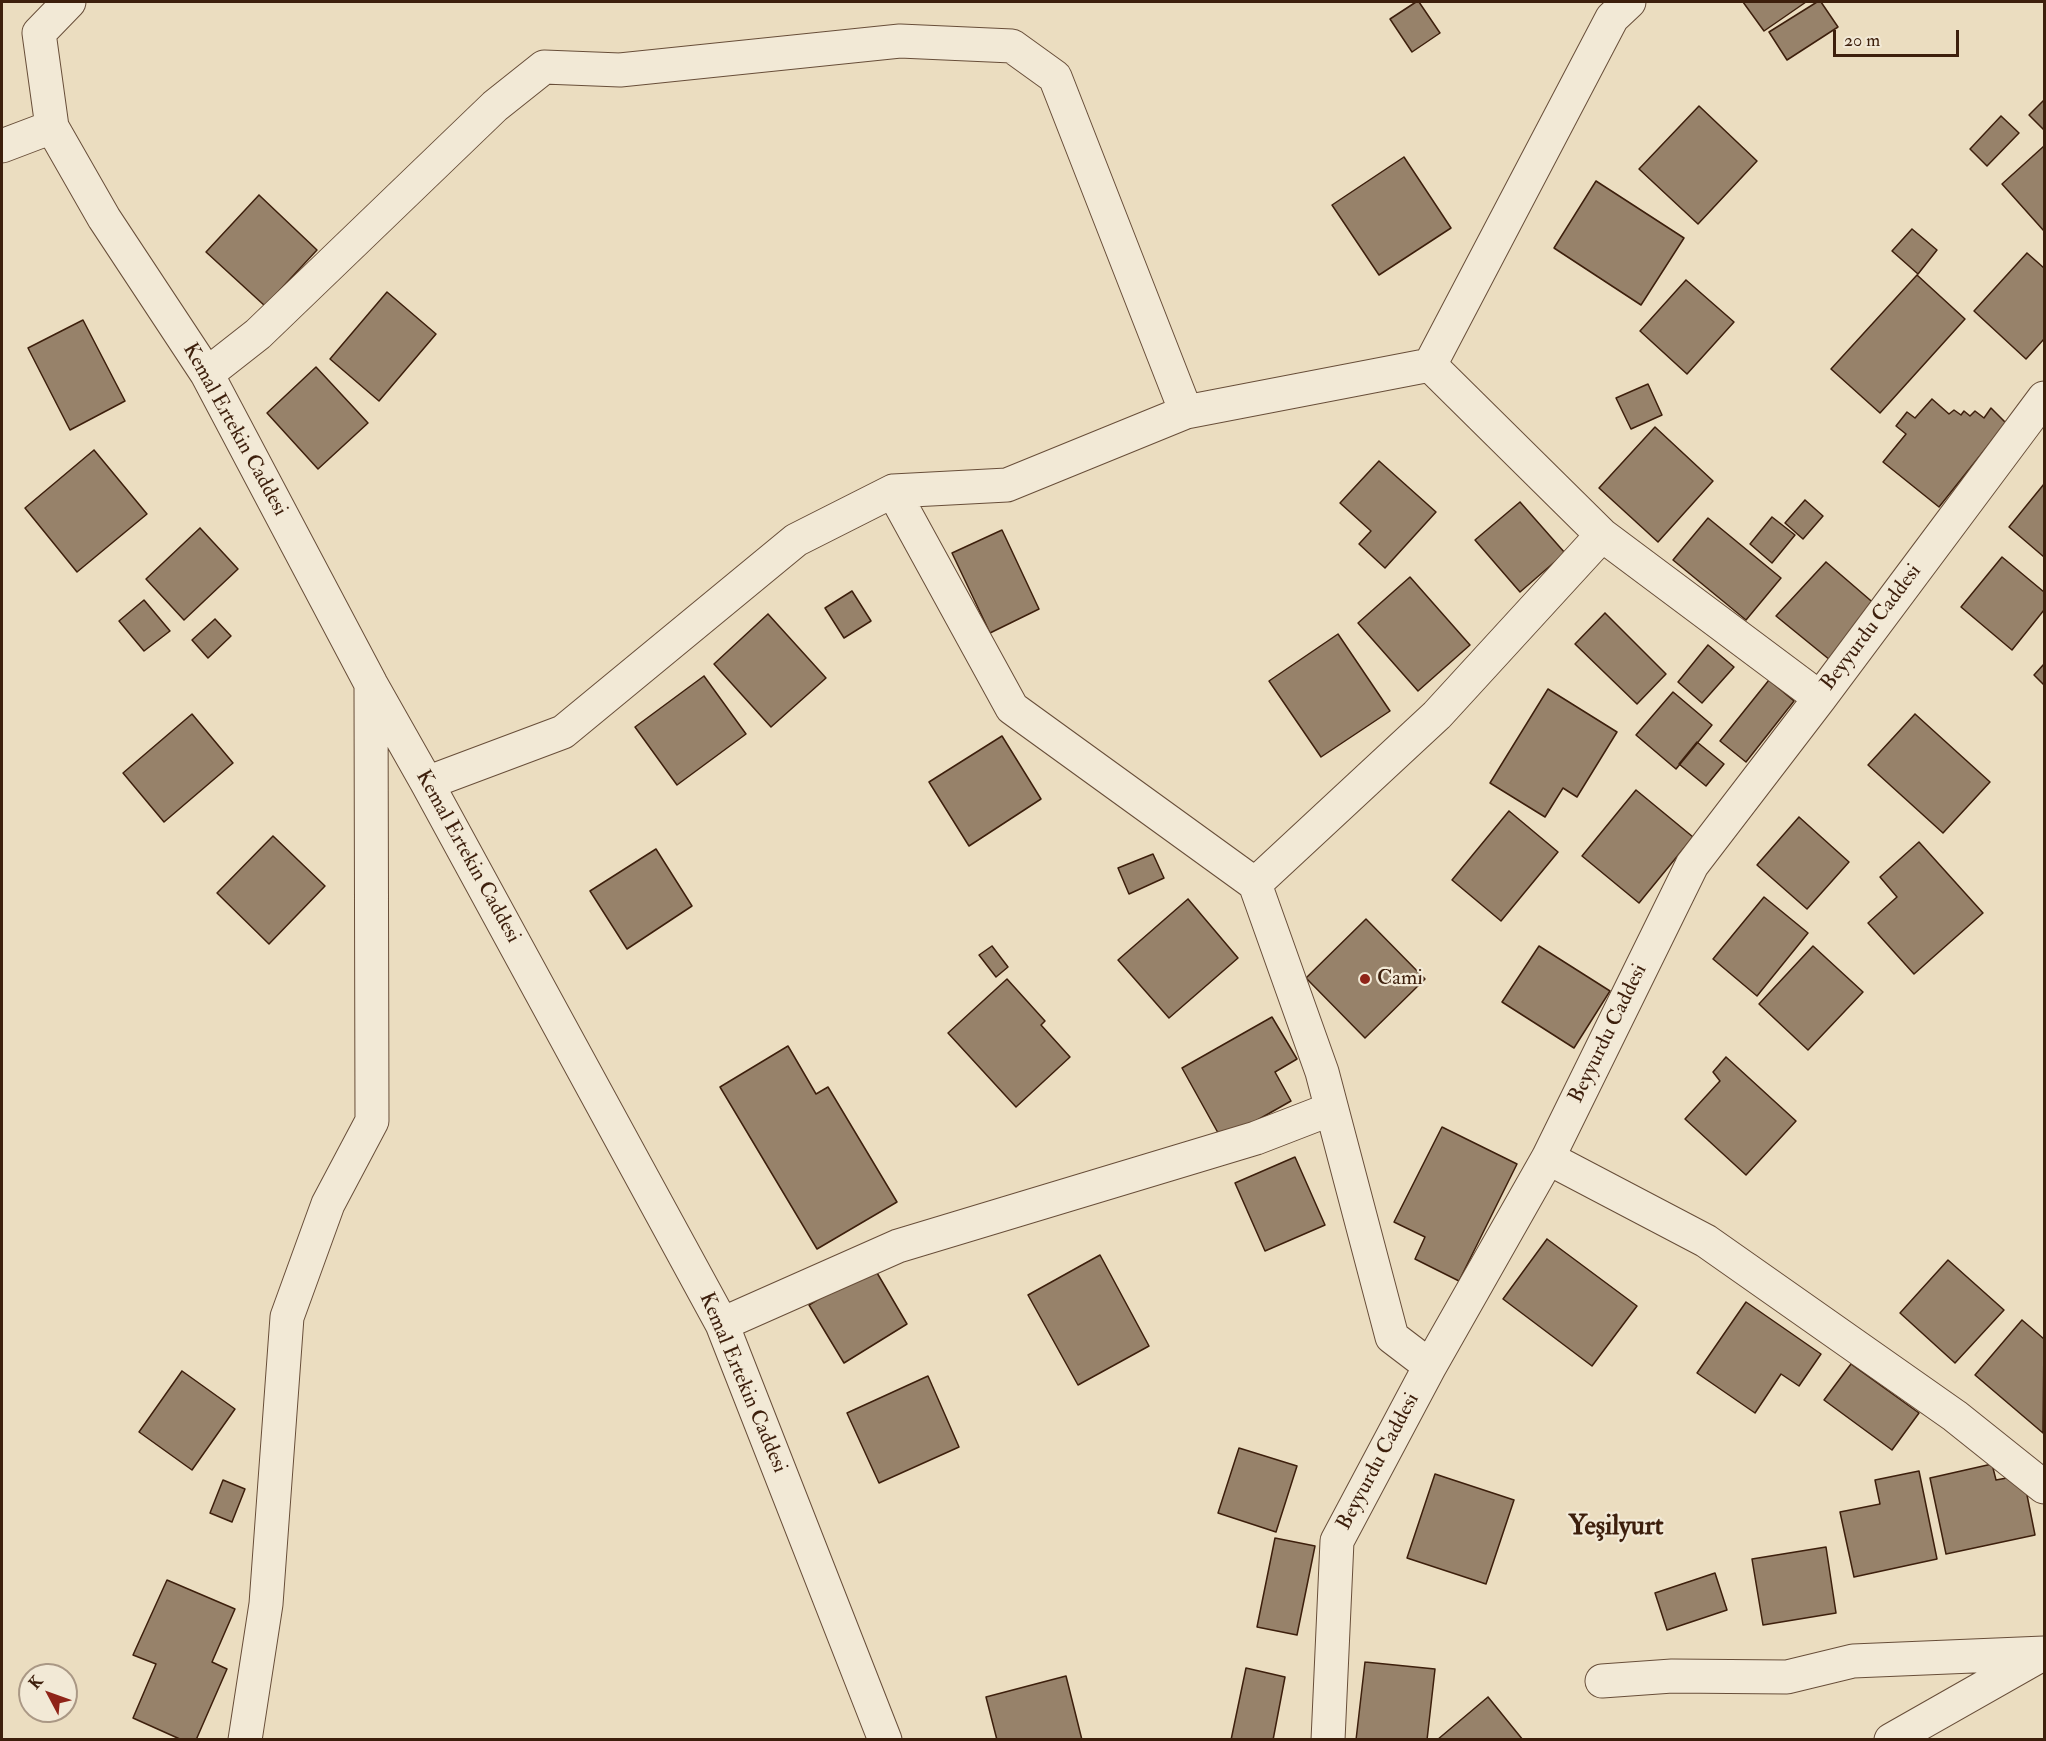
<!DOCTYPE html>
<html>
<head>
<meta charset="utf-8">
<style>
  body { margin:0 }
  #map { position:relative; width:2046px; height:1741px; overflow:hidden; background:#ebddc0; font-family:"IM FELL Double Pica",serif }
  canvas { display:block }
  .frame { position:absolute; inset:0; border:3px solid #3d1f0c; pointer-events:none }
  .north { position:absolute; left:18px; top:1663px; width:60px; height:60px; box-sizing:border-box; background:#f2e9d6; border:2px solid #aa9885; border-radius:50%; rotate:311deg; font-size:16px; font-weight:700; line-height:24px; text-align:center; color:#3d1f0c }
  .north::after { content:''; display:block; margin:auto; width:21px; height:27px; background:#8f2418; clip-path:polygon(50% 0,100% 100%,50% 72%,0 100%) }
  .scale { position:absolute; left:1833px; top:30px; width:126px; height:27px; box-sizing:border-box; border:3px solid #3d1f0c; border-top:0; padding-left:8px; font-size:18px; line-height:21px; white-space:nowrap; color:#3d1f0c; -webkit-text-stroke:4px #f2e9d6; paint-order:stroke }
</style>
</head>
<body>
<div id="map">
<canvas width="2046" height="1741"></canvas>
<div class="frame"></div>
<div class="north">K</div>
<div class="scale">20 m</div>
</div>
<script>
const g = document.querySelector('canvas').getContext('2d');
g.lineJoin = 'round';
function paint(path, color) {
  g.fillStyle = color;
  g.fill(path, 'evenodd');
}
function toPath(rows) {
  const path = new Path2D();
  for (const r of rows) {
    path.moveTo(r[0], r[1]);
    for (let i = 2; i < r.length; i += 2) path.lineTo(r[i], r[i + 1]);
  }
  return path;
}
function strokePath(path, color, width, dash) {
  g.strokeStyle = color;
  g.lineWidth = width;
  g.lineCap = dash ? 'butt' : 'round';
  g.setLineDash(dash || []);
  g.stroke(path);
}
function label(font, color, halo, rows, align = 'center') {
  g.font = font + ' "IM FELL Double Pica",serif';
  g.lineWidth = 4.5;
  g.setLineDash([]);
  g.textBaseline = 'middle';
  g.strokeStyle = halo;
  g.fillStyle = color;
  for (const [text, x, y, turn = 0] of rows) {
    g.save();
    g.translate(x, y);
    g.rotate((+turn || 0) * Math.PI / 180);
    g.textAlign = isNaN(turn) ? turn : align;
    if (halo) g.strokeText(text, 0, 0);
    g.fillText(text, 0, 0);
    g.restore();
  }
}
const building = toPath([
  [1416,2,1419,2,1440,33,1412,52,1390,19,1416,2],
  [1743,2,1806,2,1764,31,1743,2],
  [1817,2,1821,2,1838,27,1787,60,1769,32,1817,2],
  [2044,100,2044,130,2029,115,2044,100],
  [1699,106,1757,161,1698,224,1639,169,1699,106],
  [2001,116,2019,133,1987,166,1970,149,2001,116],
  [2044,146,2044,231,2002,184,2044,146],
  [1404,157,1451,228,1379,275,1332,205,1404,157],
  [1596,181,1684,238,1641,305,1554,248,1596,181],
  [259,195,317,250,265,306,206,252,259,195],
  [1912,229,1937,250,1918,274,1892,251,1912,229],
  [2027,253,2044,268,2044,339,2026,359,1974,311,2027,253],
  [1917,275,1965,319,1880,413,1831,369,1917,275],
  [1686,280,1734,322,1687,374,1640,331,1686,280],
  [387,292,436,334,379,401,330,359,387,292],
  [83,320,125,401,70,430,28,348,83,320],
  [316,367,368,423,318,469,267,413,316,367],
  [1648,384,1662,415,1631,429,1616,398,1648,384],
  [1932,399,1949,414,1954,410,1961,415,1964,411,1970,416,1975,411,1984,418,1991,408,2006,423,1939,507,1883,462,1906,434,1896,426,1907,412,1915,418,1932,399],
  [1655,427,1713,481,1658,542,1599,488,1655,427],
  [94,450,147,514,77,572,25,508,94,450],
  [1379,461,1436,512,1385,568,1359,544,1371,531,1340,503,1379,461],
  [2044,484,2044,557,2009,527,2044,484],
  [1805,500,1823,516,1803,539,1785,523,1805,500],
  [1520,502,1565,553,1520,592,1475,540,1520,502],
  [1772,517,1795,535,1772,563,1750,544,1772,517],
  [1708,518,1781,578,1746,620,1673,560,1708,518],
  [200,528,238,569,184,620,146,579,200,528],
  [1002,530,1039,609,990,633,952,553,1002,530],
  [2002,557,2044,592,2044,610,2012,650,1961,607,2002,557],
  [1826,562,1877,606,1830,660,1776,616,1826,562],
  [1410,577,1470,645,1418,691,1358,623,1410,577],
  [852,591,871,621,844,638,825,608,852,591],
  [144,600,170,631,144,651,119,621,144,600],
  [1605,613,1666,674,1637,704,1575,644,1605,613],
  [768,614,826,678,771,727,714,664,768,614],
  [215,619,231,636,208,658,192,640,215,619],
  [1338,634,1390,711,1321,757,1269,681,1338,634],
  [1708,645,1734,667,1702,703,1678,682,1708,645],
  [2044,664,2044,685,2034,675,2044,664],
  [704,676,746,734,677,785,635,727,704,676],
  [1769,680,1794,701,1746,762,1720,741,1769,680],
  [1548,689,1617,732,1577,797,1563,788,1545,817,1490,783,1548,689],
  [1673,692,1712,725,1676,769,1636,735,1673,692],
  [192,714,233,763,164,822,123,773,192,714],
  [1915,714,1990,782,1943,833,1868,765,1915,714],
  [1002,736,1041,799,969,846,929,782,1002,736],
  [1697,742,1724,764,1706,786,1679,764,1697,742],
  [1636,790,1693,837,1639,903,1582,856,1636,790],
  [1509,811,1558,852,1501,921,1452,880,1509,811],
  [1799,817,1849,862,1807,909,1757,865,1799,817],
  [273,836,325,886,269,944,217,893,273,836],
  [1919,842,1983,913,1914,974,1868,923,1897,897,1880,877,1919,842],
  [656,849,692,906,627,949,590,891,656,849],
  [1153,854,1164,878,1129,894,1118,868,1153,854],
  [1764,897,1808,933,1757,996,1713,959,1764,897],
  [1188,899,1238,958,1169,1018,1118,960,1188,899],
  [1366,919,1425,979,1365,1038,1306,978,1366,919],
  [992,946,1008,967,996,977,979,955,992,946],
  [1539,946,1610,991,1574,1048,1502,1002,1539,946],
  [1813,946,1863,992,1808,1050,1759,1004,1813,946],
  [1007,979,1045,1021,1041,1025,1070,1057,1016,1107,948,1033,1007,979],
  [1272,1017,1297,1059,1275,1072,1291,1101,1222,1140,1182,1068,1272,1017],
  [788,1046,816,1094,828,1087,897,1202,817,1249,720,1087,788,1046],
  [1726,1057,1796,1121,1746,1175,1685,1119,1720,1081,1713,1072,1726,1057],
  [1442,1127,1517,1164,1459,1281,1415,1259,1425,1237,1394,1222,1442,1127],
  [1295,1157,1325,1225,1265,1251,1235,1183,1295,1157],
  [1547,1239,1637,1306,1592,1366,1503,1299,1547,1239],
  [1100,1255,1149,1346,1078,1385,1028,1295,1100,1255],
  [1948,1260,2004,1310,1955,1363,1900,1313,1948,1260],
  [873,1266,907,1324,844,1363,809,1305,873,1266],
  [1746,1302,1821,1354,1799,1386,1781,1374,1755,1413,1697,1373,1746,1302],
  [2022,1320,2044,1339,2043,1433,1975,1375,2022,1320],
  [1851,1364,1919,1413,1892,1450,1824,1400,1851,1364],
  [182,1371,235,1409,192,1470,139,1432,182,1371],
  [928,1376,959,1447,879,1483,847,1413,928,1376],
  [1239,1448,1297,1466,1276,1532,1218,1513,1239,1448],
  [1992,1464,1996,1480,2023,1475,2035,1535,1946,1554,1930,1478,1992,1464],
  [1919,1471,1937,1559,1854,1577,1840,1512,1880,1504,1875,1480,1919,1471],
  [1435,1474,1514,1500,1486,1584,1407,1558,1435,1474],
  [223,1480,245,1489,232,1522,210,1513,223,1480],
  [1275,1538,1315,1546,1297,1635,1257,1627,1275,1538],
  [1826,1547,1836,1613,1763,1625,1752,1559,1826,1547],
  [1715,1573,1727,1610,1667,1630,1655,1593,1715,1573],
  [167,1580,235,1609,212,1662,227,1669,196,1740,182,1740,133,1718,156,1664,133,1655,167,1580],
  [1365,1662,1435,1669,1427,1740,1356,1740,1365,1662],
  [1246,1668,1285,1677,1273,1740,1231,1740,1246,1668],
  [1066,1676,1082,1740,997,1740,986,1697,1066,1676],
  [1488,1697,1523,1740,1437,1740,1488,1697]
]);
paint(building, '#97826a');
strokePath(building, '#3d1f0c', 1.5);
const minor = toPath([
  [69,2,39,33,52,127,104,218,207,374,371,684,427,783,722,1324,885,1740],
  [2,146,52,127],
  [1430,365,1602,535,1820,698],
  [207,374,258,334,495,106,544,67,620,70,900,41,1012,46,1055,77,1186,412],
  [893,491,1012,708,1255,884,1322,1072,1392,1337,1430,1366],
  [427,783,563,732,796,540,893,491,1007,485,1186,412,1430,365,1612,18,1629,2],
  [1255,884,1437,715,1602,535],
  [1548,1158,1706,1241,1955,1416,2044,1487],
  [722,1324,898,1246,1256,1138,1331,1109],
  [1602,1681,1672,1676,1787,1677,1853,1661,2044,1653],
  [245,1740,266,1604,287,1317,328,1204,372,1121,371,688],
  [1328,1740,1337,1541,1430,1366,1548,1158,1692,865,1820,698,2044,398],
  [1891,1740,2039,1656]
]);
strokePath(minor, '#684e39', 35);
strokePath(minor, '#f2e9d6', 33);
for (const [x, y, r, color] of [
  [1365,979,6,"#8f2418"]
]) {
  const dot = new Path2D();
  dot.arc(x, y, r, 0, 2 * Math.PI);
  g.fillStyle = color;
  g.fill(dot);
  strokePath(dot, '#f2e9d6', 2);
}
label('21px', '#3d1f0c', '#f2e9d6', [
  ["Kemal Ertekin Caddesi",234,430,61],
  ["Beyyurdu Caddesi",1872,628,-53],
  ["Kemal Ertekin Caddesi",467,857,61],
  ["Beyyurdu Caddesi",1609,1034,-64],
  ["Kemal Ertekin Caddesi",742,1383,67],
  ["Beyyurdu Caddesi",1379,1462,-62]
]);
label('21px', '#3d1f0c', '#f2e9d6', [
  ["Cami",1377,979]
], 'left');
label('bold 27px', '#3d1f0c', '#f2e9d6', [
  ["Yeşilyurt",1616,1528]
]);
</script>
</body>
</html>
